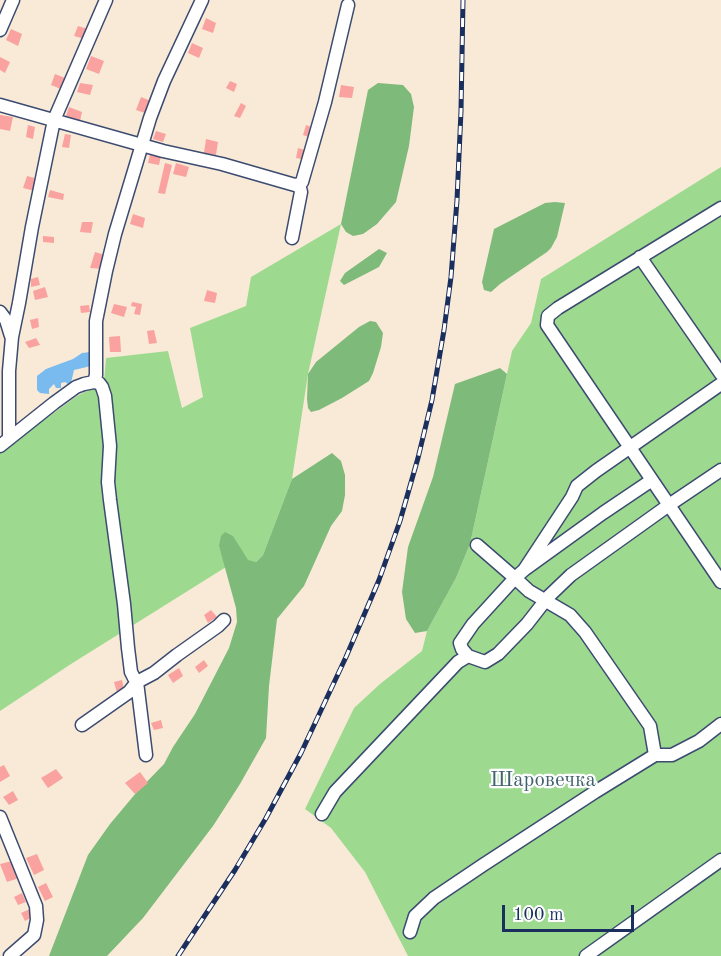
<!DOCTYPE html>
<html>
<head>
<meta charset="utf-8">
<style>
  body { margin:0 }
  #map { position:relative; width:721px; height:956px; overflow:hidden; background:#f8ead7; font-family:"Old Standard TT",serif }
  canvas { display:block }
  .scale { position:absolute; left:502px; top:905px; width:132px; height:27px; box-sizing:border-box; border:3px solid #1b2f5e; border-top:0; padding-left:8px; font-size:18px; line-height:21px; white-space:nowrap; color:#1b2f5e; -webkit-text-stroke:4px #fff; paint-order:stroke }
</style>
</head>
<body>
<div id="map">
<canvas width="721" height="956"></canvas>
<div class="scale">100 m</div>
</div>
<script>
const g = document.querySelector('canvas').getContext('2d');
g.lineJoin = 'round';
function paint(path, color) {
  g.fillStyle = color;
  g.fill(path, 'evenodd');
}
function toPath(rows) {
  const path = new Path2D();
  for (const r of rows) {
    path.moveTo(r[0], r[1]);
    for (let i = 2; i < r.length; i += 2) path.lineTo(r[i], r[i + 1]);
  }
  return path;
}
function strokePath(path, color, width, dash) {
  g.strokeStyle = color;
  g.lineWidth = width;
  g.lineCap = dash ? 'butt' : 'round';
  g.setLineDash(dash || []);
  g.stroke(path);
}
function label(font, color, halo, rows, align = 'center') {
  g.font = font + ' "Old Standard TT",serif';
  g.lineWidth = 4.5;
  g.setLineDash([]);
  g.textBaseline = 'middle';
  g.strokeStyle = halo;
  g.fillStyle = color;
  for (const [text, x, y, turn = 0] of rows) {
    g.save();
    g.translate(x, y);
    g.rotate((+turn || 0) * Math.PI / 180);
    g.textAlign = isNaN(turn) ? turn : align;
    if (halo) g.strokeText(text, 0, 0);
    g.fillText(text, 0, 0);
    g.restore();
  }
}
paint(toPath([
  [721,167,721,956,408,956,365,872,331,828,305,809,354,708,380,684,422,651,427,631,456,578,470,544,512,351,531,323,541,279],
  [341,224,308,374,292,479,263,555,256,562,248,561,219,546,226,567,71,664,0,711,0,452,77,396,104,382,106,358,168,351,182,408,203,397,190,328,246,306,251,277]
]), '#9dda8f');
paint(toPath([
  [378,83,403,85,411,94,414,107,409,146,396,202,377,224,363,234,353,236,346,232,341,224,368,90],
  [555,202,565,203,557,237,551,248,547,252,500,284,491,292,484,290,482,282,494,229,545,203],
  [379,249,387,253,379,267,344,285,340,281,345,273],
  [370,321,376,322,383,333,381,347,373,373,369,381,342,398,319,410,311,412,308,408,307,399,308,374,316,362,359,327],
  [500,368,507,374,470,544,456,578,427,631,415,633,406,619,402,592,408,547,433,477,455,384],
  [332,453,341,461,345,475,345,495,342,511,331,526,304,586,277,619,269,686,266,738,240,784,213,826,143,918,107,956,49,956,88,855,110,824,136,793,164,764,173,747,195,714,229,648,237,622,236,608,219,546,221,536,225,532,233,536,248,560,256,562,263,555,292,479]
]), '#7eba7a');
paint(toPath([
  [90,352,91,366,74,370,71,383,68,384,65,382,61,383,61,388,56,388,54,384,49,389,49,394,40,393,37,390,37,376,46,369,73,359,82,353]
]), '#79bbee');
paint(toPath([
  [206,18,216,23,213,33,202,29],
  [78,26,88,29,85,39,74,36],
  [11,29,22,34,18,46,6,40],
  [192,43,203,48,199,58,188,53],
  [91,56,104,61,99,74,86,69],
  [0,57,10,62,5,73,0,70],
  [55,74,65,78,61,89,51,85],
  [230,81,237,84,234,92,226,88],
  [80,83,93,85,90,95,77,92],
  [341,85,354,87,352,98,339,97],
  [141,97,151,101,148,114,136,110],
  [241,103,246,106,240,118,234,116],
  [69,107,82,112,80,121,66,116],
  [0,115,13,117,10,131,0,129],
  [28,125,35,127,33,139,26,137],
  [306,125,314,128,312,138,303,135],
  [156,131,166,134,163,142,153,139],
  [65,134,71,135,69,148,62,147],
  [206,139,218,142,216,155,204,153],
  [298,148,308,151,307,160,296,158],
  [150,154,161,156,159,165,148,163],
  [165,163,172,165,165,194,158,193],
  [176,163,189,167,186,177,173,174],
  [27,176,38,179,35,191,23,188],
  [50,190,64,194,63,200,48,197],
  [133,214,145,218,143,228,130,224],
  [82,222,93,222,91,233,80,232],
  [43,236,54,237,54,243,43,242],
  [95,252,105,255,102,269,90,268],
  [38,277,40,285,31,287,31,279],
  [45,287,48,297,35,300,33,291],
  [207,290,217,293,215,303,204,301],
  [132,302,142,304,140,315,134,314,136,307,131,306],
  [114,304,127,307,124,317,111,313],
  [89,305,90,312,81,313,80,306],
  [38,318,39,327,32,329,30,320],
  [154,330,157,343,149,344,147,331],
  [120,336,121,352,110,352,109,337],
  [36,338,40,345,29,348,25,342],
  [211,610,217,617,208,623,204,615],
  [204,660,208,666,199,673,195,667],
  [179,668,183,676,173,683,168,675],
  [122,680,125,694,118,696,114,682],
  [161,720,163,728,154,730,151,723],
  [4,765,10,776,0,782,0,767],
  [56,769,63,778,48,788,41,778],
  [140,772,148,783,135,794,125,783],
  [13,791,18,800,9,805,3,797],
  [37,854,44,870,34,875,26,858],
  [12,861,19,878,7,882,0,864],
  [46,883,53,897,45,901,38,887],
  [22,893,26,902,18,905,14,897],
  [30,909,34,916,25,921,21,913]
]), '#faa29f');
const minor = toPath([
  [0,30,13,0],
  [0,105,163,151,222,164,295,185,299,184,302,182,325,102,348,5],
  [721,208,558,308,548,316,547,325,721,582],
  [292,238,301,192,299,184],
  [640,257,721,374],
  [0,312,6,320,11,336],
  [94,382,96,375,96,321,106,271,115,234,150,118,164,81,202,0],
  [9,439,9,371,12,337,19,303,32,227,54,120,106,0],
  [0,446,54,403,76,387,84,384,94,382,99,383,102,387,105,396,110,446,108,482,110,500,124,604,128,648,131,672,134,678,137,682,154,673,177,655,218,626,224,620],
  [477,545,515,578,529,591,570,615,585,632,650,726,655,755],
  [524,570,572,497,577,486,596,471,721,384],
  [468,656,462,649,460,643,473,624,515,578,524,570,603,513,652,480],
  [137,682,146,755],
  [82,725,129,692,137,682],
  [322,814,335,792,458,662,468,656,485,662,498,654,527,624,548,597,571,575,669,505,721,470],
  [0,817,36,906,37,920,34,935,10,956],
  [410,932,415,916,434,898,483,865,595,792,655,755,672,755,699,741,721,724],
  [586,956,721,860]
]);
strokePath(minor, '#3c4b70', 15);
strokePath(minor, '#fff', 12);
const rail = toPath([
  [178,956,235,870,266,818,301,753,346,657,379,580,400,521,418,458,432,400,444,330,451,277,457,200,461,111,463,0]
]);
strokePath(rail, '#1b2f5e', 5);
strokePath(rail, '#fff', 3, [9]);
label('21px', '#42626d', '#fff', [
  ["Шаровечка",543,780]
]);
</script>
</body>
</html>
